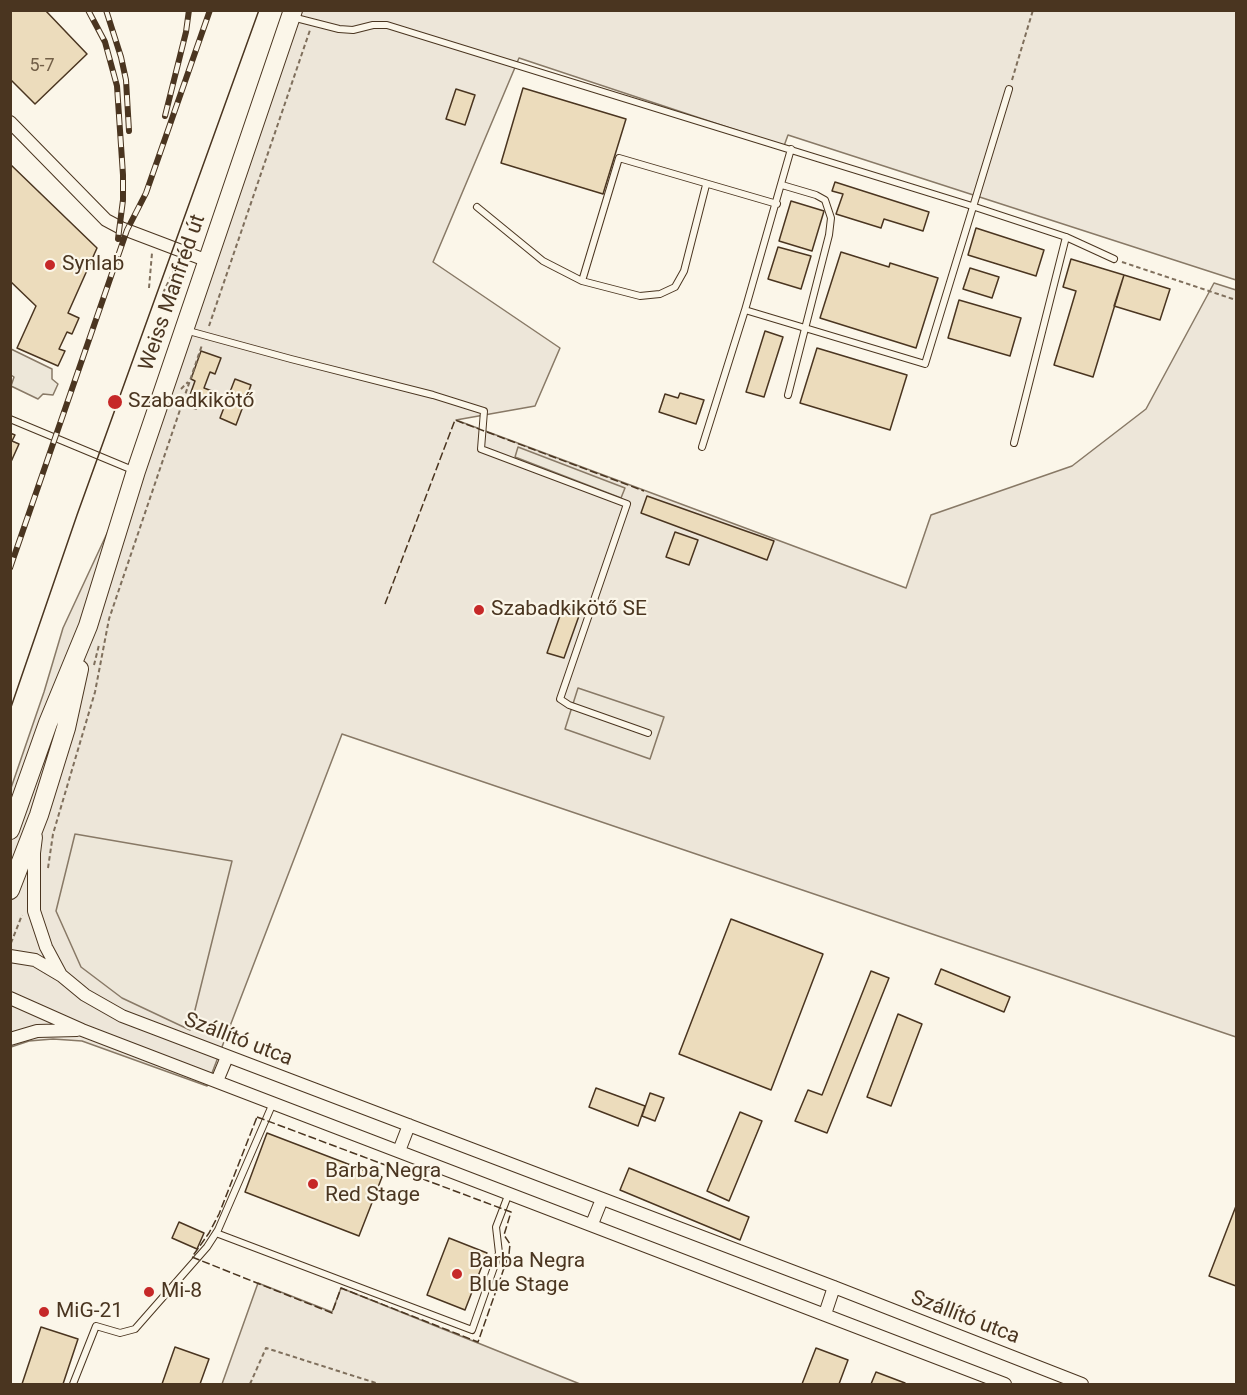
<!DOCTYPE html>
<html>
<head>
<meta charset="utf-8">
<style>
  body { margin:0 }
  #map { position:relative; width:1247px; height:1395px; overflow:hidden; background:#fbf6e9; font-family:Roboto,sans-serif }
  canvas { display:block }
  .frame { position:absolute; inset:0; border:12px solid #4a3520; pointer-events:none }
</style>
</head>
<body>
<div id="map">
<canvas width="1247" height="1395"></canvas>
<div class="frame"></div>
</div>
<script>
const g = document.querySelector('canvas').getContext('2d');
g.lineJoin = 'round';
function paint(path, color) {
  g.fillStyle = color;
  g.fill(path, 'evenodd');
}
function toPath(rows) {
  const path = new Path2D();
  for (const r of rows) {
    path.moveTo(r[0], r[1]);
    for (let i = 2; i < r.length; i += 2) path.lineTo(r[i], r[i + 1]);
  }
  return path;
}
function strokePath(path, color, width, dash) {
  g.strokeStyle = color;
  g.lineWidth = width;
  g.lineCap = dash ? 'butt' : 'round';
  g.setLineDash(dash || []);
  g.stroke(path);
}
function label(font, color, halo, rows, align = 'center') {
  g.font = font + ' Roboto,sans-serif';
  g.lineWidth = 4.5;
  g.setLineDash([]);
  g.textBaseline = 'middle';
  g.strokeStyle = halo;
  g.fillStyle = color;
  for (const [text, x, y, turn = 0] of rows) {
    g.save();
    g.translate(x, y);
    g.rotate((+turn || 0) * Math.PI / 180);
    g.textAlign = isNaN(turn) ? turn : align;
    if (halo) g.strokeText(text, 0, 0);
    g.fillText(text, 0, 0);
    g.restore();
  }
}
const green = toPath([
  [293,11,1236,11,1236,280,788,135,784,146,519,58,433,262,560,348,535,406,456,420,906,588,931,515,1072,466,1146,409,1214,283,1236,290,1236,1037,342,734,207,1086,82,1041,53,1039,29,1041,11,1047,11,788,44,692,63,628,136,471,293,11],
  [258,1283,332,1312,341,1288,580,1384,222,1384,258,1283]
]);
paint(green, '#ede6d9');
strokePath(green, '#887966', 1.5);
const parking = toPath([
  [11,349,52,369,52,379,58,384,53,395,43,394,38,399,11,386,14,377,11,375,11,349],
  [518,447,625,488,621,498,515,457,518,447],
  [578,688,664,717,650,759,565,729,578,688],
  [75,834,232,861,190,1030,122,998,81,967,56,911,75,834]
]);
paint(parking, '#ede7d9');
strokePath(parking, '#887966', 1.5);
const building = toPath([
  [10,10,45,10,87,54,35,104,10,79,10,10],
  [523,88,626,119,603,194,501,163,523,88],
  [456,89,475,95,465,125,446,119,456,89],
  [10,164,97,248,68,313,79,318,72,334,67,332,59,349,65,351,58,366,17,348,36,306,10,281,10,164],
  [835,182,929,212,923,231,884,219,881,228,836,214,843,194,832,191,835,182],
  [791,201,824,211,812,251,779,241,791,201],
  [976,228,1044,250,1036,276,968,255,976,228],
  [778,247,811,256,801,289,768,279,778,247],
  [841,252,889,267,890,263,938,278,916,348,820,318,841,252],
  [1071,259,1124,275,1093,377,1054,365,1076,291,1063,287,1071,259],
  [970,268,999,277,992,298,963,289,970,268],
  [1124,275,1170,289,1160,320,1114,306,1124,275],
  [959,300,1021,318,1010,356,948,338,959,300],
  [765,331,783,337,764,397,746,392,765,331],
  [817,348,907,375,890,430,800,403,817,348],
  [201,351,221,358,215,374,210,372,204,388,212,391,210,397,216,399,213,408,198,402,196,409,186,406,195,381,191,379,201,351],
  [235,379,251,385,236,425,220,418,235,379],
  [680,393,704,400,696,424,659,412,665,394,678,398,680,393],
  [10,433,15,435,12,441,19,444,10,464,10,433],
  [647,496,774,541,767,560,641,513,647,496],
  [675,532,698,540,689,565,666,557,675,532],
  [563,607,580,613,564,658,547,653,563,607],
  [731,919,823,954,771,1090,679,1054,731,919],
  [941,969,1010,997,1004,1012,935,984,941,969],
  [871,971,889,978,827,1133,795,1121,808,1090,822,1095,871,971],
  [898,1014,922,1024,891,1106,867,1097,898,1014],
  [596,1088,645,1106,638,1126,589,1107,596,1088],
  [650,1093,664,1098,655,1121,642,1116,650,1093],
  [740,1112,762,1121,729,1201,707,1191,740,1112],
  [267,1133,382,1177,359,1236,245,1192,267,1133],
  [629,1168,749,1217,740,1240,620,1190,629,1168],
  [1236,1206,1236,1286,1209,1276,1236,1206],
  [179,1222,204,1233,197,1249,172,1238,179,1222],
  [449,1238,487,1253,465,1310,427,1295,449,1238],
  [41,1327,78,1339,63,1384,22,1384,41,1327],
  [175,1347,209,1359,200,1384,162,1384,175,1347],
  [816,1348,848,1360,839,1384,802,1384,816,1348],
  [876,1372,905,1383,905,1384,871,1384,876,1372]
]);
paint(building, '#ecdcbc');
strokePath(building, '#4a3520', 1.5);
const lane = toPath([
  [292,17,339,29,353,30,373,25,387,25,972,206,1066,237,1114,259],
  [791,149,745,310,925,364,1009,89],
  [782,185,816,195,825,200,831,218,829,235,788,395],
  [477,207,543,261,582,281,640,296,660,294,675,287,684,271,706,185],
  [582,281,619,158,777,204],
  [185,330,291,359,433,395,484,411,481,449,627,504,560,699,569,705,648,733],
  [10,419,135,471],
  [1014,443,1066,237],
  [702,447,745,310],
  [216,1233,472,1330,499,1253,496,1227,509,1193],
  [73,1384,96,1326,120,1333,135,1329,207,1247,218,1230,273,1103]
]);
const street = toPath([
  [10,122,106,220,121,228,208,261],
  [36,837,34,853,34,911,46,947,61,975],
  [10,956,35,960,62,976,85,995,122,1016,834,1287,1082,1384],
  [10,998,82,1030,1005,1384],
  [10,1039,37,1031,77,1030],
  [217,1081,227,1057],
  [399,1151,409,1125],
  [592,1224,602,1199],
  [825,1314,834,1287]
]);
const secondary = toPath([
  [10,830,48,723,88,626,136,471,293,10],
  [10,890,39,815,66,728,79,669]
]);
strokePath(lane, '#4a3520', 8);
strokePath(street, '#4a3520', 14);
strokePath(secondary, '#4a3520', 20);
strokePath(toPath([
  [1012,80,1033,10],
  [1122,262,1236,300],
  [181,266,185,270,185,276],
  [149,288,152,253],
  [163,293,178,262],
  [209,326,310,30],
  [181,389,188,382],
  [94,665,99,645],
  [48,868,53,834,95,692,109,619,202,345],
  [11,943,22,915],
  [250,1384,266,1348,379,1384]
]), '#7f6f5c', 2, [4.5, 3]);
strokePath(lane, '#fbf6e9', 6);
strokePath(street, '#fbf6e9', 12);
strokePath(secondary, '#fbf6e9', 18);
strokePath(toPath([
  [10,710,77,515,259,10]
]), '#4a3520', 1.5);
const rail = toPath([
  [88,10,105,42,117,86,123,175,123,200,118,239],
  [106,10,121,57,126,80,129,131],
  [165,116,186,32,189,10],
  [10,568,127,230,146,193,210,10]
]);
strokePath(rail, '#4a3520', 6);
strokePath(rail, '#fbf6e9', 4, [11]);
strokePath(toPath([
  [385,604,455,420,644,491],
  [257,1117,511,1212,504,1235,510,1244,509,1254,478,1342,341,1288,332,1313,192,1257,209,1233,219,1214,257,1117]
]), '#4a3520', 1.5, [8, 3]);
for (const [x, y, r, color] of [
  [50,265,6,"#c62828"],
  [115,402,8,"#c62828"],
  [479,610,6,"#c62828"],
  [313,1184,6,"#c62828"],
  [457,1274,6,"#c62828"],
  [149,1292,6,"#c62828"],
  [44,1312,6,"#c62828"]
]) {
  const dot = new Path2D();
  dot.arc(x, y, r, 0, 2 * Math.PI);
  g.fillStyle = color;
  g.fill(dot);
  strokePath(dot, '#fbf6e9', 2);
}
label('18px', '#725f47', null, [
  ["5-7",42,66]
]);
label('21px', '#4a3520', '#fbf6e9', [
  ["Synlab",62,265],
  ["Szabadkikötő",128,402],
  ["Szabadkikötő SE",491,610],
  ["Barba Negra",325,1172],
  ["Red Stage",325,1196],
  ["Barba Negra",469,1262],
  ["Blue Stage",469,1286],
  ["Mi-8",161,1292],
  ["MiG-21",56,1312]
], 'left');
label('21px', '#4a3520', '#fbf6e9', [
  ["Weiss Manfréd út",173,293,-71],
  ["Szállító utca",238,1040,21],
  ["Szállító utca",965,1318,21]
]);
</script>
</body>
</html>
